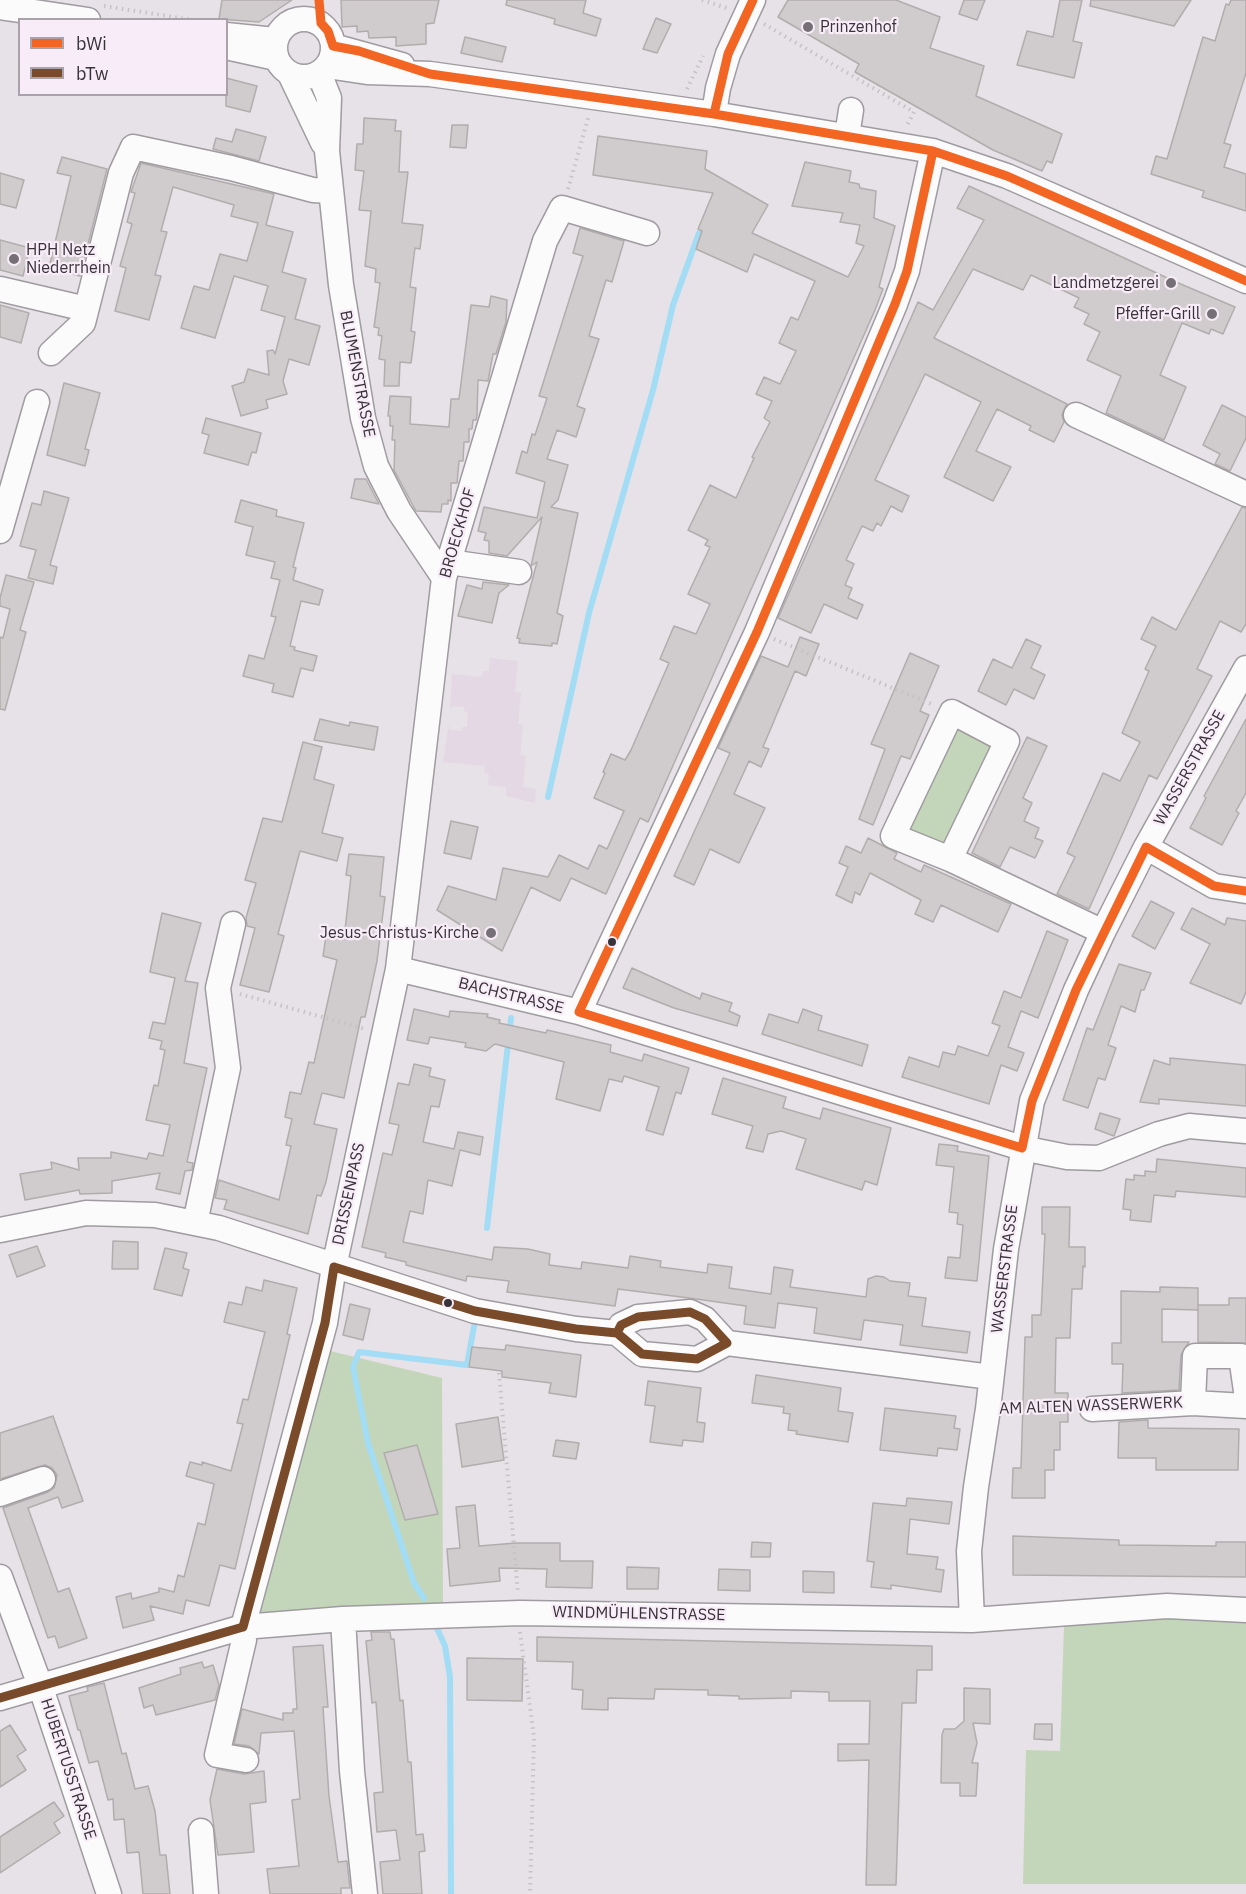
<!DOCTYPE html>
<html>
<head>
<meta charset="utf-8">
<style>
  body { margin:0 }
  #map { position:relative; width:1246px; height:1894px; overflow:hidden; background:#e7e2e7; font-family:"IBM Plex Sans",sans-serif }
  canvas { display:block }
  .legend { position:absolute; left:18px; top:18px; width:210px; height:78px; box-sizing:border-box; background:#f7ecf7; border:2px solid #aaa2ab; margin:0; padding:8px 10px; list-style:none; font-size:18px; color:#373338 }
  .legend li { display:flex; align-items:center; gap:12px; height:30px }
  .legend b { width:30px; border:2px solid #aaa2ab }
</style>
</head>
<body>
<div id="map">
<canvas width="1246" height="1894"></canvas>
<ul class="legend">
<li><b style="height:8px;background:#f26522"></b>bWi</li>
<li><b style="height:8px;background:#7a4b2a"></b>bTw</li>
</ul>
</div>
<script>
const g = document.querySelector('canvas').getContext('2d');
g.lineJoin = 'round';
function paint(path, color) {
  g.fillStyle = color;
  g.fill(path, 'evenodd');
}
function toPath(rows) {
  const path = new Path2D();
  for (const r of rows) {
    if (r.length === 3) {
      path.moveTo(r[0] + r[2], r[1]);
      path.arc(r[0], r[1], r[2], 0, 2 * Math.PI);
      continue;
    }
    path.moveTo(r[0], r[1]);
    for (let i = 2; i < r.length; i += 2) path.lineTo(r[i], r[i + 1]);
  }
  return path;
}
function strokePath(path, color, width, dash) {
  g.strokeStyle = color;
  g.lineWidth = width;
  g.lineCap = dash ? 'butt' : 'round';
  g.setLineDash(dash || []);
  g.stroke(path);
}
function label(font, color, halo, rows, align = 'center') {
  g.font = font + ' "IBM Plex Sans",sans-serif';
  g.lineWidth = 4.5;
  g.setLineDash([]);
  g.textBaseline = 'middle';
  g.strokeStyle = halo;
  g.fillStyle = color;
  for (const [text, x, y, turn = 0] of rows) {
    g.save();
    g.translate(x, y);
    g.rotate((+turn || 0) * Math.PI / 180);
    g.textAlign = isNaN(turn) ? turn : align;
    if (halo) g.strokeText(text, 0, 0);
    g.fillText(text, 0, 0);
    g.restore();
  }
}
paint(toPath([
  [490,658,518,661,515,692,521,693,518,724,523,725,520,755,526,756,523,787,536,789,535,803,506,796,506,787,488,785,489,774,484,773,485,766,443,762,449,723,449,730,462,731,462,727,467,727,468,712,464,711,464,707,452,706,450,712,452,674,482,677,483,671,489,671]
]), '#e3d8e4');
paint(toPath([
  [954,722,996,742,946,849,905,831],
  [326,1350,442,1378,443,1603,253,1616],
  [1246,1610,1246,1884,1023,1884,1026,1750,1060,1751,1064,1625]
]), '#c3d6b9');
strokePath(toPath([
  [548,797,589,613,653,390,673,305,699,233],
  [487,1228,511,1018],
  [424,1598,414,1583,368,1443,353,1367,359,1352,467,1365,475,1321],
  [436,1626,445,1646,450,1677,451,1894]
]), '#a2dcf5', 6);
const building = toPath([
  [222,0,292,0,259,22,219,19,222,0],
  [341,0,439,0,434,23,426,24,426,44,396,46,396,37,369,38,368,31,357,32,357,26,342,27,341,0],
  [507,0,586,0,583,13,601,19,596,36,554,24,555,19,506,5,507,0],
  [788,0,896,0,940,17,930,48,984,66,976,96,1062,134,1052,163,1047,161,1042,171,993,150,855,72,859,64,778,17,788,0],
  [964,0,985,0,977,20,959,14,964,0],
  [1060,0,1082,0,1073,41,1082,43,1074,78,1017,65,1027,31,1053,37,1060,0],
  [1091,0,1191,0,1174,26,1090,6,1091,0],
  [1231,0,1246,0,1246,73,1224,143,1231,145,1224,167,1246,174,1246,211,1202,197,1204,191,1151,174,1156,156,1167,159,1203,37,1215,41,1226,4,1229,5,1231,0],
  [656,18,671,24,657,53,643,49,656,18],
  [465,37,506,47,502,62,461,53,465,37],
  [226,78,257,86,250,112,226,106,226,78],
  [364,118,396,120,395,131,401,131,399,172,408,172,402,223,423,225,420,249,415,248,410,287,416,288,411,331,415,332,411,363,400,362,399,386,384,386,385,360,379,359,382,336,378,335,379,328,374,327,380,283,375,282,376,269,365,266,371,211,359,210,364,171,355,170,357,144,363,144,364,118],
  [452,125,468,125,466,148,450,147,452,125],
  [236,129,266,137,259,161,213,149,216,138,232,142,236,129],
  [598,136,707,151,705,169,768,205,752,233,848,277,864,246,856,243,860,225,840,222,843,213,792,206,805,162,851,171,849,182,859,184,860,188,876,191,874,218,895,226,879,287,883,289,875,310,648,822,640,818,606,894,571,878,560,901,531,887,502,951,437,910,448,886,496,900,503,868,548,877,559,855,588,869,599,845,607,849,624,811,594,798,605,773,603,772,611,754,625,760,631,750,669,663,660,659,674,626,696,634,710,604,688,594,710,547,705,545,708,540,688,530,710,485,736,498,754,458,752,457,770,422,764,418,772,401,756,394,764,377,780,384,796,351,779,343,791,317,798,320,815,281,754,254,747,272,696,249,702,231,698,229,713,193,593,175,598,136],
  [62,157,107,169,80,276,49,268,71,176,57,173,62,157],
  [141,163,274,194,266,225,293,232,282,272,306,279,295,319,320,326,309,365,289,359,283,381,287,394,266,400,268,408,241,416,232,386,244,382,248,369,269,375,267,351,273,350,275,354,285,317,261,310,268,286,234,276,215,338,181,328,194,286,209,290,220,254,247,261,258,223,231,216,234,205,173,187,161,231,167,232,155,275,161,276,149,320,115,311,126,268,120,266,132,224,127,222,135,193,131,192,141,163],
  [0,173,24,180,16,208,0,204,0,173],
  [969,186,1176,282,1235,307,1223,334,1211,329,1209,334,1182,323,1160,375,1186,387,1164,440,1106,413,1121,376,1087,360,1100,332,1084,324,1089,314,1074,307,1079,298,1031,275,1023,290,973,269,934,338,1067,404,1062,415,1064,422,1054,442,1029,430,1031,426,997,409,976,451,1011,467,993,501,944,477,981,402,925,374,875,480,909,496,902,512,891,506,881,526,877,523,873,531,862,526,846,560,854,564,845,585,852,588,848,598,863,605,857,619,824,604,811,633,778,618,918,302,933,310,984,220,957,208,969,186],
  [580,228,624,241,612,282,606,280,589,336,599,339,577,406,585,409,576,437,557,430,547,459,568,465,558,500,551,507,578,513,557,613,563,616,557,644,552,643,552,646,519,643,520,639,517,638,537,562,531,566,542,517,507,556,489,553,489,541,484,540,486,533,478,531,484,507,537,518,545,482,516,473,522,451,527,453,532,434,535,435,547,398,539,396,583,256,573,253,580,228],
  [0,240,30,248,23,276,0,270,0,240],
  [491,296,507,300,506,322,496,354,493,354,488,381,478,380,477,415,476,420,473,420,472,429,469,429,469,442,464,442,463,461,459,461,457,483,451,483,451,501,448,500,448,504,442,504,441,512,416,511,394,470,395,440,392,440,393,426,390,426,390,416,388,416,390,396,411,397,410,424,449,427,451,399,459,399,471,305,489,307,491,296],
  [0,305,29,313,21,343,0,337,0,305],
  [64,383,100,393,85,449,89,450,85,466,47,455,64,383],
  [1222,405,1246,417,1246,438,1230,471,1215,464,1220,454,1203,445,1222,405],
  [206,418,261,433,256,453,252,452,248,465,204,453,209,435,202,433,206,418],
  [355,479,366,479,379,504,351,498,355,479],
  [44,491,69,498,50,565,57,567,53,584,28,578,36,550,20,546,32,503,41,505,44,491],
  [241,500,277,510,276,516,304,523,293,567,296,568,293,580,323,590,319,605,301,601,290,646,295,647,294,650,317,656,313,671,301,668,293,697,272,692,274,684,243,676,249,655,264,659,276,617,271,616,280,580,271,578,275,562,246,555,253,527,235,522,241,500],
  [1242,507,1246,508,1246,624,1241,632,1220,621,1197,669,1212,676,1157,779,1149,775,1089,909,1057,894,1075,857,1067,853,1103,773,1120,781,1140,742,1122,733,1149,671,1145,669,1156,646,1141,639,1152,617,1176,630,1242,507],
  [6,575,34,582,20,630,26,632,5,710,0,709,0,637,3,638,10,609,0,606,0,598,6,575],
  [483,582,509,585,499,593,492,623,458,616,467,585,482,589,483,582],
  [800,637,819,644,806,676,795,671,763,747,769,749,761,767,749,761,734,794,765,808,739,863,710,849,694,885,674,876,730,753,718,748,761,656,788,667,800,637],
  [1026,639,1041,646,1031,668,1045,675,1034,699,1014,689,1006,705,978,691,993,659,1012,668,1026,639],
  [910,653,939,666,920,711,929,715,910,759,901,756,873,825,859,819,885,749,871,744,910,653],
  [320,719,349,726,350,722,378,727,374,750,314,740,320,719],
  [1246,719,1246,793,1236,811,1239,813,1222,845,1190,828,1206,798,1204,796,1246,719],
  [1027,737,1047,746,1023,798,1032,803,1024,821,1039,828,1035,838,1043,841,1035,858,1010,847,1000,867,972,853,1027,737],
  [303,742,322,747,314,779,334,785,322,833,343,838,337,861,300,851,278,934,284,936,269,992,240,985,255,928,247,926,246,918,256,883,245,880,263,818,282,822,303,742],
  [451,821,478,827,471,859,444,853,451,821],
  [868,838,897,853,894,859,921,872,924,865,1011,904,998,932,941,905,933,922,915,914,921,900,870,873,860,895,855,892,852,903,836,895,848,867,839,863,846,846,861,853,868,838],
  [349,854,384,857,380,896,385,897,377,961,365,1017,361,1017,344,1098,322,1093,318,1108,314,1124,337,1129,326,1182,321,1196,317,1195,308,1234,224,1209,227,1200,215,1198,219,1180,279,1200,291,1146,286,1145,292,1119,285,1117,290,1092,301,1094,309,1062,314,1063,337,960,323,956,326,936,344,939,351,876,346,875,349,854],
  [1151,901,1174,913,1155,949,1132,936,1151,901],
  [1192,908,1225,925,1227,918,1246,921,1246,992,1241,1004,1190,983,1210,944,1181,929,1192,908],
  [162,913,201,923,185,981,198,983,184,1063,207,1068,187,1162,193,1163,192,1170,185,1171,180,1194,156,1189,160,1173,112,1181,112,1193,80,1194,79,1190,25,1200,20,1174,52,1169,51,1162,79,1170,78,1158,111,1158,111,1152,147,1159,149,1153,163,1156,170,1125,146,1120,154,1085,158,1086,165,1050,160,1049,162,1041,149,1038,153,1022,165,1024,175,978,150,972,162,913],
  [1047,931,1068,940,1038,1018,1021,1011,1008,1047,1024,1053,1017,1071,1001,1065,989,1104,902,1077,909,1057,939,1067,943,1052,955,1055,958,1046,988,1056,1000,1026,992,1023,1004,991,1021,998,1047,931],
  [1119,964,1151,973,1144,990,1141,990,1135,1012,1121,1006,1108,1045,1116,1048,1105,1080,1098,1078,1088,1108,1063,1100,1087,1028,1093,1030,1119,964],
  [632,968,700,999,702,993,732,1003,729,1011,740,1016,737,1026,674,1008,623,988,632,968],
  [414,1009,449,1017,450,1011,488,1014,487,1017,500,1020,499,1023,546,1033,547,1030,611,1045,610,1052,642,1061,644,1054,689,1068,681,1094,676,1092,663,1135,646,1130,659,1087,624,1076,622,1082,609,1079,600,1111,556,1099,564,1062,495,1044,486,1051,465,1047,466,1043,430,1037,428,1044,407,1040,414,1009],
  [803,1009,822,1016,818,1030,868,1045,862,1066,762,1034,769,1014,798,1023,803,1009],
  [1170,1058,1246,1065,1246,1106,1159,1099,1159,1104,1140,1102,1154,1060,1170,1065,1170,1058],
  [414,1064,431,1068,429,1076,445,1080,439,1107,431,1106,423,1142,454,1149,458,1132,483,1137,480,1155,460,1150,452,1186,428,1180,423,1214,410,1211,403,1242,492,1260,494,1247,528,1249,550,1254,549,1265,581,1269,582,1262,628,1268,630,1256,661,1261,660,1267,707,1273,708,1264,732,1267,729,1288,771,1294,774,1267,793,1270,790,1287,866,1297,868,1279,876,1276,884,1277,890,1281,910,1283,908,1296,926,1298,922,1326,970,1332,967,1353,900,1345,903,1325,864,1320,861,1340,814,1333,817,1308,778,1303,775,1328,744,1324,746,1306,689,1298,618,1289,615,1306,507,1292,509,1281,467,1276,466,1281,406,1265,406,1262,385,1257,386,1253,362,1247,383,1153,392,1155,399,1125,389,1123,398,1083,409,1085,414,1064],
  [723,1078,786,1097,783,1108,820,1119,823,1108,891,1128,877,1185,865,1181,862,1190,796,1169,806,1139,781,1131,768,1134,763,1152,746,1148,753,1126,712,1114,723,1078],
  [1100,1113,1120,1119,1114,1136,1095,1129,1100,1113],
  [939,1144,958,1146,957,1151,989,1156,977,1281,945,1278,948,1257,960,1258,963,1225,957,1224,958,1213,949,1212,954,1167,936,1165,939,1144],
  [1157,1159,1246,1168,1246,1197,1176,1191,1175,1197,1154,1195,1151,1222,1130,1220,1131,1210,1123,1209,1126,1179,1134,1180,1134,1175,1145,1176,1145,1171,1156,1172,1157,1159],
  [1042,1207,1070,1207,1069,1247,1085,1247,1085,1267,1083,1266,1082,1289,1072,1289,1070,1338,1056,1338,1055,1393,1068,1393,1068,1422,1060,1422,1060,1450,1054,1450,1054,1470,1045,1470,1045,1498,1012,1498,1013,1468,1021,1468,1025,1337,1032,1337,1032,1315,1041,1315,1045,1234,1042,1234,1042,1207],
  [113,1241,138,1242,138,1269,112,1269,113,1241],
  [37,1246,45,1266,17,1277,9,1255,37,1246],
  [165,1248,187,1253,183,1268,189,1270,182,1296,154,1289,165,1248],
  [264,1280,297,1288,287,1334,290,1335,235,1569,220,1565,209,1606,186,1600,183,1614,150,1606,154,1620,123,1628,116,1597,131,1593,132,1599,159,1592,159,1588,174,1592,178,1575,184,1577,198,1523,205,1525,214,1484,186,1476,190,1462,202,1465,202,1462,231,1471,243,1424,237,1423,243,1399,248,1400,265,1332,224,1322,229,1302,242,1305,246,1287,262,1291,264,1280],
  [1160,1287,1198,1288,1198,1310,1162,1309,1162,1342,1189,1342,1181,1355,1179,1390,1122,1393,1123,1364,1112,1364,1112,1343,1121,1343,1121,1291,1160,1292,1160,1287],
  [1229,1298,1246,1298,1246,1343,1198,1342,1198,1305,1229,1305,1229,1298],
  [350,1304,370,1309,363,1340,343,1335,350,1304],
  [506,1345,581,1355,576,1397,549,1393,551,1383,502,1377,502,1371,469,1367,472,1347,505,1350,506,1345],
  [756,1375,841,1388,838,1411,853,1413,848,1442,796,1434,797,1431,788,1430,790,1414,783,1413,784,1407,752,1403,756,1375],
  [648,1381,701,1388,697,1422,705,1423,703,1442,683,1440,682,1446,650,1442,655,1406,645,1405,648,1381],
  [885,1408,956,1416,954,1428,960,1429,957,1450,938,1448,937,1456,880,1450,885,1408],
  [53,1416,83,1501,62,1508,58,1497,28,1508,58,1592,69,1588,87,1638,59,1648,55,1636,48,1638,3,1508,48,1492,54,1488,57,1475,52,1468,45,1465,0,1479,0,1433,53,1416],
  [498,1417,504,1460,462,1467,456,1424,498,1417],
  [1148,1420,1148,1428,1239,1429,1238,1470,1156,1470,1156,1458,1118,1458,1119,1422,1148,1420],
  [556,1440,579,1443,576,1459,553,1456,556,1440],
  [417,1445,438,1514,405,1520,384,1453,417,1445],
  [907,1498,952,1502,949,1524,910,1519,907,1554,938,1557,936,1569,944,1570,941,1592,891,1585,891,1589,871,1587,874,1562,867,1561,873,1503,906,1506,907,1498],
  [475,1505,479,1546,516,1543,560,1543,560,1561,593,1561,592,1588,546,1587,547,1569,499,1568,500,1581,450,1586,447,1549,460,1548,456,1507,475,1505],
  [1013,1536,1119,1540,1119,1545,1216,1546,1216,1542,1246,1542,1246,1577,1013,1575,1013,1536],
  [752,1542,771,1543,770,1557,751,1557,752,1542],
  [627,1567,659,1568,658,1589,627,1589,627,1567],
  [719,1569,750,1570,750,1591,718,1590,719,1569],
  [803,1571,834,1572,834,1593,803,1592,803,1571],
  [371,1632,390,1632,391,1639,394,1639,400,1701,403,1700,408,1762,411,1762,416,1835,423,1834,425,1851,419,1852,422,1894,383,1894,380,1862,400,1860,396,1830,377,1832,374,1793,383,1792,376,1702,372,1703,366,1641,372,1640,371,1632],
  [537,1637,932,1646,932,1670,917,1670,916,1703,902,1703,896,1885,866,1885,869,1760,838,1761,838,1744,869,1744,870,1701,829,1701,829,1692,791,1691,791,1698,739,1699,739,1696,708,1695,708,1690,655,1689,654,1699,608,1698,608,1710,582,1709,583,1690,572,1689,573,1662,537,1661,537,1637],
  [323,1645,328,1707,323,1707,329,1796,338,1862,347,1861,350,1888,341,1888,341,1894,270,1894,267,1869,299,1866,292,1800,300,1799,294,1731,261,1733,259,1754,249,1746,234,1744,242,1709,283,1720,283,1713,293,1713,293,1709,297,1709,293,1647,323,1645],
  [467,1658,523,1659,522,1701,467,1700,467,1658],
  [202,1662,204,1668,213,1665,219,1685,215,1700,156,1715,153,1705,144,1708,139,1688,181,1674,180,1668,202,1662],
  [104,1683,122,1754,126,1753,135,1789,148,1786,155,1811,160,1855,166,1855,170,1894,143,1894,139,1852,127,1853,124,1819,114,1820,113,1799,108,1800,98,1761,89,1763,80,1730,78,1730,69,1696,88,1691,87,1687,104,1683],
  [964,1688,990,1689,990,1724,973,1723,977,1743,972,1763,978,1763,976,1796,960,1796,960,1783,941,1783,942,1735,944,1729,955,1729,964,1721,964,1688],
  [1035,1724,1052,1724,1052,1740,1034,1739,1035,1724],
  [10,1725,26,1750,17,1756,26,1770,0,1787,0,1731,10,1725],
  [217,1769,244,1774,264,1771,266,1802,250,1804,254,1852,218,1855,210,1800,217,1769],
  [54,1802,64,1816,54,1823,60,1833,0,1873,0,1837,54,1802]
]);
paint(building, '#d0cbcc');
strokePath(building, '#b2adad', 1.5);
const minor = toPath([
  [0,7,88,20],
  [304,48,29],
  [226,35,275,40],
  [333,46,402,65],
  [226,47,276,58],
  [327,66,367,72,430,74,714,114,933,151,1007,176,1246,281],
  [319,73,329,98,327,151,341,285,363,418,376,466,399,511,444,578],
  [290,74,323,143],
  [714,114,718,88,728,54,753,0],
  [847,136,851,110],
  [0,289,86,309],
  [51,353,83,323,121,173,133,147,231,168,313,190,331,191],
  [1076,415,1246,494],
  [0,531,37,402],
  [449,562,519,572],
  [1146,847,1214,886,1246,891],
  [950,859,1007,741,952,712,893,836,950,859,1103,932],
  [398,969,579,1012,1022,1148,1067,1157,1099,1158,1159,1134,1189,1126,1246,1131],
  [579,1012,757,632,895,304,907,271,933,151],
  [195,1223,228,1068,218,988,233,924],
  [0,1230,86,1213,155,1215,219,1228,475,1311,576,1329,617,1333,642,1354,697,1359,727,1343,991,1377],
  [617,1333,621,1325,638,1317,690,1312,705,1319,727,1343],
  [1246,1391,1241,1356,1195,1356,1193,1403,1246,1406],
  [1092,1409,1193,1403],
  [0,1494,43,1479],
  [0,1577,41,1688,109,1894],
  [343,1619,352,1771,365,1894],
  [972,1620,969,1551,976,1487,988,1409,1006,1249,1032,1101,1076,990,1103,932,1146,847,1246,668],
  [0,1698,243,1627,343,1619,520,1613,972,1620,1167,1606,1246,1610],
  [246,1760,217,1755,244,1640,243,1627,325,1323,334,1267,398,969,444,578,545,241,562,208,647,233],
  [201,1831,206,1894]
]);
strokePath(minor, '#9f9ba0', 27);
strokePath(toPath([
  [702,0,727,8],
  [104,6,193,20],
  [764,24,914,112,906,127],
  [687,89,703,56],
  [568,189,589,115],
  [774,639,934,705],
  [240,994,365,1029],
  [499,1373,518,1594],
  [1008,1409,1073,1409],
  [520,1632,534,1737,530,1894]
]), '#c5c2c5', 4, [1.5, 4.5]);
strokePath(minor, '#fbfbfb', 24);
strokePath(toPath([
  [319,0,321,23,328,31,333,46,359,51,430,74,714,114,933,151,1007,176,1246,281],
  [714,114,728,54,753,0],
  [933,151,907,271,895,304,757,632,579,1012,1022,1148,1032,1101,1076,990,1146,847,1214,886,1246,891]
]), '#f26522', 9);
strokePath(toPath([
  [334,1267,475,1311,576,1329,617,1333],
  [690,1312,705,1319,727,1343,697,1359,642,1354,617,1333,621,1325,638,1317,690,1312],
  [243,1627,325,1323,334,1267],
  [0,1698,243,1627]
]), '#7a4b2a', 9);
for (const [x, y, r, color] of [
  [808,27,6,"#757075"],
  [14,259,6,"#757075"],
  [1171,283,6,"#757075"],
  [1212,314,6,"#757075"],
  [491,933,6,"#757075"],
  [612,942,5,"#373338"],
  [448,1303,5,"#373338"]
]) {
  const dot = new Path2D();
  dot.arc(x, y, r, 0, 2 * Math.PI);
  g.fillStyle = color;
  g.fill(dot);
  strokePath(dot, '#f7ecf7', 2);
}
label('16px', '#373338', '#f7ecf7', [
  ["Prinzenhof",820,27,"left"],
  ["HPH Netz",26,250,"left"],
  ["Niederrhein",26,268,"left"],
  ["Landmetzgerei",1159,283],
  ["Pfeffer-Grill",1200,314],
  ["Jesus-Christus-Kirche",479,933]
], 'right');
label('16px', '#373338', '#f7ecf7', [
  ["BLUMENSTRASSE",357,374,79],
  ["BROECKHOF",458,533,-74],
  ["WASSERSTRASSE",1190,768,-61],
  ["BACHSTRASSE",511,996,14],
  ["DRISSENPASS",349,1194,-78],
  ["WASSERSTRASSE",1005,1269,-83],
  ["AM ALTEN WASSERWERK",1091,1406,-2],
  ["WINDMÜHLENSTRASSE",639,1614,1],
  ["HUBERTUSSTRASSE",68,1769,72]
]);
</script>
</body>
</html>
